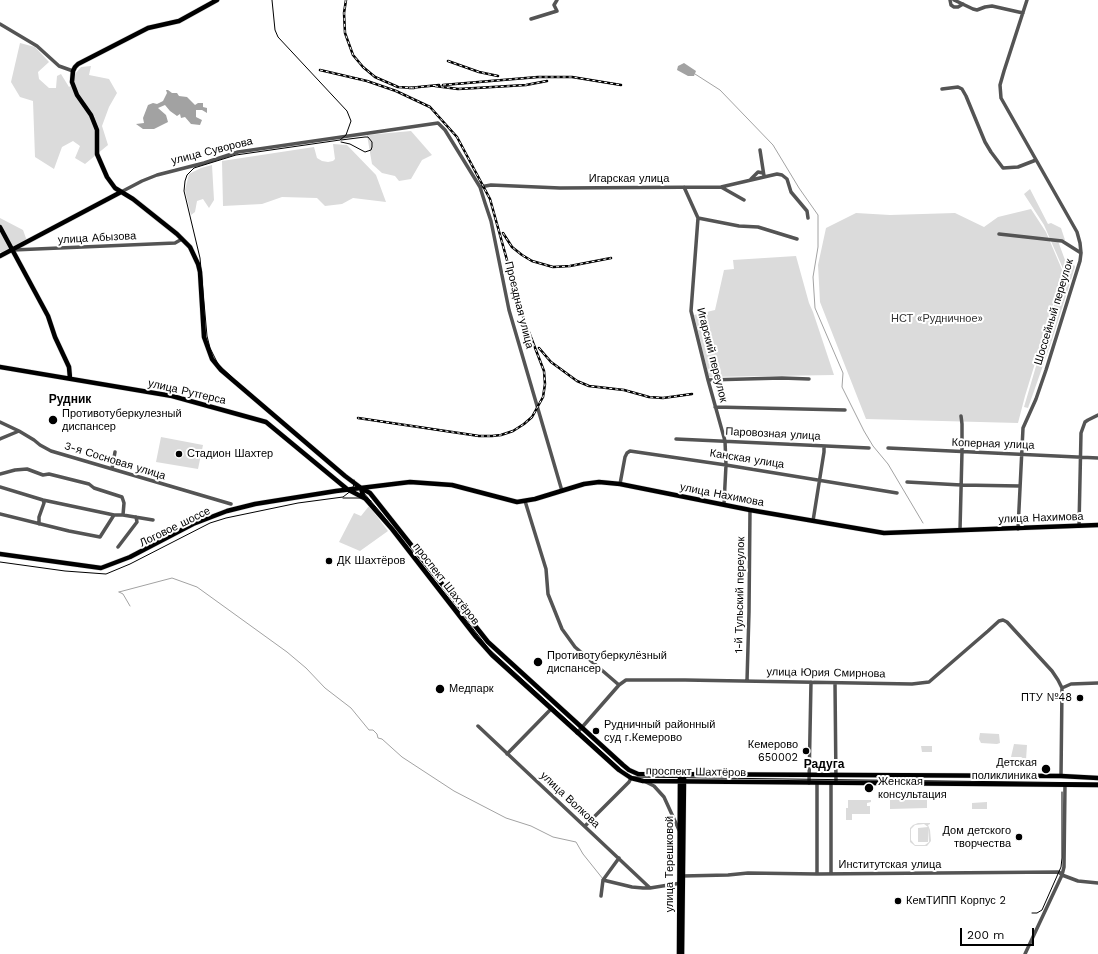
<!DOCTYPE html>
<html>
<head>
<meta charset="utf-8">
<style>
  body { margin:0 }
  #map { position:relative; width:1098px; height:954px; overflow:hidden; background:#fff; font-family:"Work Sans",sans-serif }
  canvas { display:block }
  .scale { position:absolute; left:960px; top:928px; width:74px; height:18px; box-sizing:border-box; border:2px solid #000; border-top:0; padding-left:5px; font-size:12px; line-height:14px; white-space:nowrap; color:#000; -webkit-text-stroke:3px #fff; paint-order:stroke }
</style>
</head>
<body>
<div id="map">
<canvas width="1098" height="954"></canvas>
<div class="scale">200 m</div>
</div>
<script>
const g = document.querySelector('canvas').getContext('2d');
g.lineJoin = 'round';
function paint(path, color) {
  g.fillStyle = color;
  g.fill(path, 'evenodd');
}
function toPath(rows) {
  const path = new Path2D();
  for (const r of rows) {
    path.moveTo(r[0], r[1]);
    for (let i = 2; i < r.length; i += 2) path.lineTo(r[i], r[i + 1]);
  }
  return path;
}
function strokePath(path, color, width, dash) {
  g.strokeStyle = color;
  g.lineWidth = width;
  g.lineCap = dash ? 'butt' : 'round';
  g.setLineDash(dash || []);
  g.stroke(path);
}
function label(font, color, halo, rows, align = 'center') {
  g.font = font + ' "Work Sans",sans-serif';
  g.lineWidth = 4;
  g.setLineDash([]);
  g.textBaseline = 'middle';
  g.strokeStyle = halo;
  g.fillStyle = color;
  for (const [text, x, y, turn = 0] of rows) {
    g.save();
    g.translate(x, y);
    g.rotate((+turn || 0) * Math.PI / 180);
    g.textAlign = isNaN(turn) ? turn : align;
    if (halo) g.strokeText(text, 0, 0);
    g.fillText(text, 0, 0);
    g.restore();
  }
}
paint(toPath([
  [20,43,35,47,49,62,38,72,39,79,49,88,56,88,57,76,61,74,69,87,75,83,75,74,81,67,91,66,89,75,109,79,117,93,109,107,102,126,108,145,85,164,75,158,80,146,73,141,62,147,54,169,35,157,33,101,20,97,11,82],
  [411,131,432,155,422,160,411,179,399,181,395,176,382,173,372,164,367,135],
  [333,144,347,145,376,175,386,202,353,198,342,204,325,206,317,198,282,197,262,204,223,206,222,161,314,147,317,158,322,161,328,162,333,161,335,159],
  [212,165,214,200,209,208,203,199,197,201,195,212,191,215,185,190,189,174,201,168],
  [1030,189,1048,224,1051,223,1061,228,1065,240,1058,241,1065,260,1073,262,1075,267,1052,340,1028,408,1024,407,1064,271,1044,225,1024,194],
  [1031,209,1046,232,1063,272,1025,396,1018,423,866,419,820,302,818,265,826,228,856,213,890,215,955,213,984,227,998,217],
  [0,218,23,230,27,241,3,252,0,252],
  [796,256,809,303,813,312,834,375,709,377,694,315,715,310,724,270,734,269,733,260],
  [161,437,203,445,198,469,156,462],
  [369,506,388,531,360,551,339,542,354,513,361,516],
  [980,733,999,734,1000,743,997,744,981,743,979,739],
  [1014,744,1027,745,1026,760,1021,757,1011,757],
  [921,746,932,746,932,752,922,752],
  [890,798,899,798,899,800,927,800,927,808,890,809],
  [848,800,871,800,871,802,867,803,867,806,870,806,870,814,852,814,852,820,846,820,846,808,848,808],
  [987,802,987,809,972,809,972,803],
  [918,823,930,823,930,824,928,825,930,830,931,841,927,846,915,846,910,842,910,828,913,825],
  [924,824,928,827,918,828,918,842,928,842,928,828,929,842,925,845,915,845,911,840,911,829,915,825]
]), '#dbdbdb');
paint(toPath([
  [684,63,696,71,694,76,688,76,677,70,678,66],
  [166,90,168,90,172,93,177,93,179,96,187,97,195,105,198,103,203,103,203,107,207,108,207,113,202,110,196,110,196,117,202,120,200,125,191,124,185,117,181,118,180,114,177,116,170,111,165,105,158,108,166,115,168,122,154,129,143,129,136,124,144,123,143,118,148,105,153,103,157,104,163,101,167,93]
]), '#a2a2a2');
strokePath(toPath([
  [695,74,720,90,773,145,799,188,818,215,818,247,813,277,815,308,843,373,842,387,864,431,873,446,888,464,923,523],
  [119,592,172,578,197,587,287,652,306,668,325,688,351,708,369,730,373,730,377,734,378,738,382,739,402,757,454,791,506,818,531,826,553,837,576,842,583,854,603,879],
  [119,592,123,594,130,606]
]), '#a2a2a2', 1);
const major = toPath([
  [217,0,179,21,148,28,78,64,75,67,73,71,72,82,77,95,91,115,97,130,97,154,107,177,115,188,133,199,177,234,190,247,198,264,200,272,204,337,212,359,221,370,345,476,361,488,370,493,488,642,623,765,629,770,638,774,1061,776,1098,778],
  [0,227,48,316,55,337,69,367,70,378],
  [0,256,121,192],
  [0,367,172,396,266,422,347,489,366,499],
  [361,488,363,496,392,529,476,637,492,655,619,770,631,778,643,781,1098,785],
  [0,554,101,568,130,557,193,524,227,511,255,504,336,491,410,482,452,485,517,502,535,499,584,484,599,482,620,484,750,510,884,533,1098,525],
  [679,954,680,778],
  [682,954,684,778]
]);
strokePath(major, '#dbdbdb', 5.5);
strokePath(toPath([
  [950,0,951,5,954,7,958,7,963,4],
  [954,0,973,9,977,10,985,7,992,6,1023,13],
  [531,19,557,11,554,5,557,0],
  [0,24,37,46,59,66,73,71],
  [942,89,958,87,962,89,966,96,985,142,991,152,1003,168,1018,167,1036,160],
  [760,150,764,176],
  [751,179,758,172,763,173],
  [480,187,491,185,560,188,721,187,777,174,782,175,787,179,791,192,807,211,808,218],
  [684,187,698,218,691,311,708,380,725,441,726,465,724,504],
  [721,187,744,200],
  [121,192,142,181,157,175,204,163,238,152,438,123,445,130,480,187,485,203,491,221,509,310,562,491],
  [698,218,739,226,758,227,797,239],
  [999,234,1062,241,1081,253],
  [13,250,175,243,182,239],
  [708,380,782,378,809,379],
  [715,407,845,410],
  [0,422,19,431],
  [0,439,19,431,34,440,40,445,51,451,231,504],
  [676,439,869,448],
  [888,448,1098,458],
  [112,469,115,452],
  [0,474,15,470,27,469,43,475,49,474,89,484,94,488,122,497,124,503,123,515],
  [907,482,961,485,1020,486],
  [620,484,625,457,627,453,630,451,726,465,897,493],
  [0,487,43,500,114,515],
  [525,501,546,569,548,594,562,629,575,647,619,685],
  [0,514,69,531,100,537,114,515,123,515,153,520],
  [813,521,824,452,824,446],
  [39,524,39,517,44,503,43,500],
  [1079,526,1081,433,1085,422,1088,420,1098,415],
  [1018,529,1023,428,1036,399,1046,370,1080,261,1081,253,1080,243,1077,232,1001,98,1000,85,1004,71,1027,0],
  [960,530,962,452,962,424,961,416],
  [118,547,137,522,136,517],
  [747,681,749,612,750,510],
  [835,683,836,783],
  [1062,688,1071,684,1098,683],
  [478,726,650,888],
  [577,733,619,685,626,680,685,680,912,684,929,682,988,631,999,621,1003,620,1007,622,1052,671,1058,680,1062,688,1061,776],
  [507,754,551,709],
  [644,781,654,786,664,797,679,830],
  [809,783,811,682],
  [831,783,831,874],
  [585,826,629,782,631,778],
  [817,874,817,783],
  [682,876,728,875,748,873,817,874,1059,872,1062,875,1078,881,1098,883],
  [603,880,619,858],
  [601,896,603,880,632,887,643,888,650,888,681,883],
  [1025,954,1062,875,1064,867,1065,785]
]), '#545454', 3.5);
strokePath(major, '#000', 4.5);
strokePath(toPath([
  [272,0,275,30,278,37,347,111,351,121,346,135,340,140,236,155,194,168,187,175,185,181,184,191,200,258,207,336,210,348,218,364,236,381,357,485,381,513,489,649,625,773,633,777,1098,783],
  [341,140,365,137,368,137,372,142,372,147,371,150,365,152,350,144,341,142],
  [343,498,361,498,371,501],
  [0,562,65,571,106,574,130,564,210,523,226,518,298,503,343,497,352,490,354,484,354,480],
  [1032,913,1037,913,1042,910,1061,867,1062,858,1062,792]
]), '#000', 1);
const rail = toPath([
  [346,0,344,13,345,33,353,55,363,67,375,77,398,87,414,88],
  [448,61,479,72,498,76],
  [320,70,367,81,396,91,430,107,457,137,490,199,522,314,544,371,545,384,543,397,532,417,524,424,513,431,501,435,492,436,479,436,358,418],
  [443,85,538,77,572,77,621,85],
  [435,86,458,89,476,88,526,85,547,81],
  [409,88,439,85],
  [503,233,512,247,522,255,532,261,553,267,570,266,611,258],
  [539,348,551,362,577,381,589,386,624,390,649,397,663,398,692,394]
]);
strokePath(rail, '#000', 2.5);
strokePath(rail, '#fff', 1, [3]);
for (const [x, y, r, color] of [
  [53,420,5,"#000"],
  [179,454,4,"#000"],
  [329,561,4,"#000"],
  [538,662,5,"#000"],
  [440,689,5,"#000"],
  [1080,698,4,"#000"],
  [596,731,4,"#000"],
  [806,751,4,"#000"],
  [1046,769,5,"#000"],
  [869,788,5,"#000"],
  [1019,837,4,"#000"],
  [898,901,4,"#000"]
]) {
  const dot = new Path2D();
  dot.arc(x, y, r, 0, 2 * Math.PI);
  g.fillStyle = color;
  g.fill(dot);
  strokePath(dot, '#fff', 1.5);
}
label('11px', '#000', '#fff', [
  ["улица Суворова",212,151,-14],
  ["Игарская улица",629,179],
  ["улица Абызова",97,238,-3],
  ["Проездная улица",519,305,76],
  ["Шоссейный переулок",1054,312,-73],
  ["Игарский переулок",712,355,76],
  ["улица Рутгерса",187,392,13],
  ["Паровозная улица",773,434,3],
  ["Коперная улица",993,444,2],
  ["Канская улица",747,459,9],
  ["3-я Сосновая улица",115,461,17],
  ["улица Нахимова",722,495,11],
  ["улица Нахимова",1041,518,-2],
  ["Логовое шоссе",175,527,-26],
  ["проспект Шахтёров",446,584,52],
  ["1-й Тульский переулок",740,595,-89],
  ["улица Юрия Смирнова",826,673,1],
  ["проспект Шахтёров",696,772,1],
  ["улица Волкова",570,800,43],
  ["улица Терешковой",670,864,-90],
  ["Институтская улица",890,865]
]);
label('11px', '#323232', '#fff', [
  ["НСТ «Рудничное»",937,319]
]);
label('11px', '#000', '#fff', [
  ["Противотуберкулезный",62,414],
  ["диспансер",62,427],
  ["Стадион Шахтер",187,454],
  ["ДК Шахтёров",337,561],
  ["Противотуберкулёзный",547,656],
  ["диспансер",547,669],
  ["Медпарк",449,689],
  ["ПТУ №48",1072,698,"right"],
  ["Рудничный районный",604,725],
  ["суд г.Кемерово",604,738],
  ["Кемерово",798,745,"right"],
  ["650002",798,758,"right"],
  ["Детская",1037,763,"right"],
  ["поликлиника",1037,776,"right"],
  ["Женская",878,782],
  ["консультация",878,795],
  ["Дом детского",1011,831,"right"],
  ["творчества",1011,844,"right"],
  ["КемТИПП Корпус 2",906,901]
], 'left');
label('bold 12px', '#000', '#fff', [
  ["Рудник",70,399],
  ["Радуга",824,764]
]);
</script>
</body>
</html>
